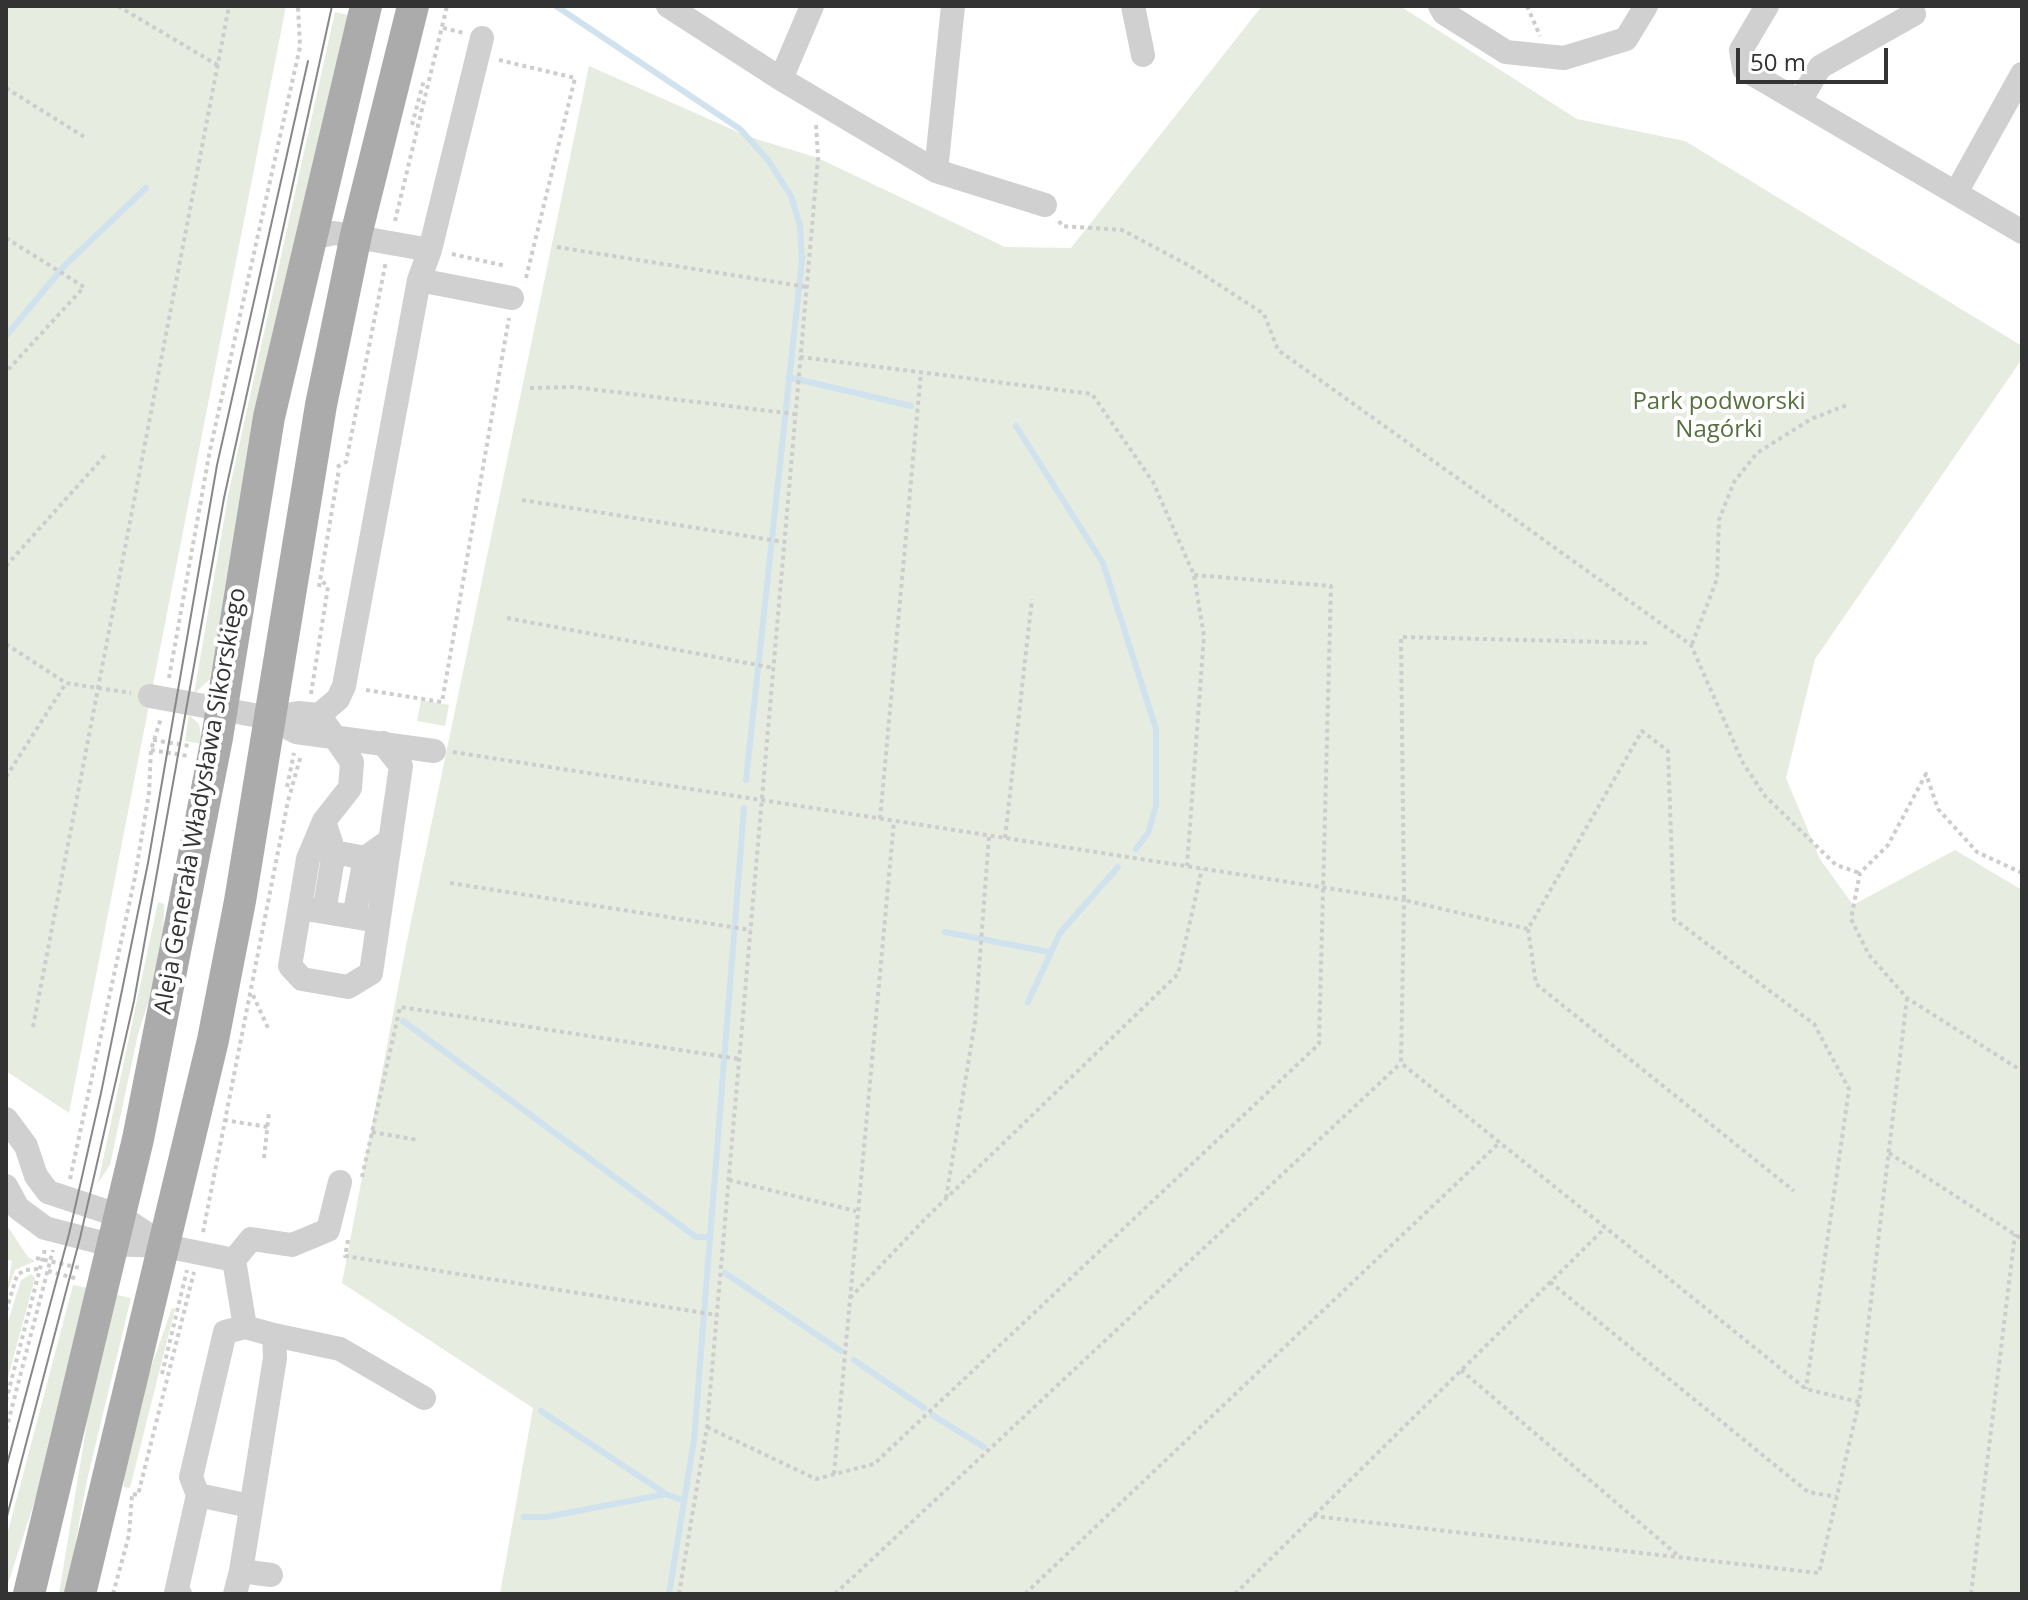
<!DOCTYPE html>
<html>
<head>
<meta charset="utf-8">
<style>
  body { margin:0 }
  #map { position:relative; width:2028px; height:1600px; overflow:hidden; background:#fff; font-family:"Open Sans",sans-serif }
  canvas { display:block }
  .frame { position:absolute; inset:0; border:8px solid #333; pointer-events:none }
  .scale { position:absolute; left:1736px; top:48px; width:152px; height:36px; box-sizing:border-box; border:4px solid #333; border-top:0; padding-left:10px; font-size:24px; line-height:28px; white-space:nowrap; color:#333; -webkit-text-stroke:6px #fff; paint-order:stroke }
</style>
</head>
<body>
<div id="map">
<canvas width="2028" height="1600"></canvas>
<div class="frame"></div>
<div class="scale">50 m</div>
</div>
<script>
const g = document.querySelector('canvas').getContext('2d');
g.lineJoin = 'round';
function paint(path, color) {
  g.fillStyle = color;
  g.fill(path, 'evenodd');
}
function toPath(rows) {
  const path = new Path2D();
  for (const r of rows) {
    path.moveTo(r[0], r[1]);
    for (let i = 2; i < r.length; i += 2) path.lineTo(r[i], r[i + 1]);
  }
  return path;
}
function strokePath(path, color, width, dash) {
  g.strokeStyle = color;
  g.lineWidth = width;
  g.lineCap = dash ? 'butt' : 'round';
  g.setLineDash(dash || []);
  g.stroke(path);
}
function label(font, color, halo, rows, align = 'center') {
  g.font = font + ' "Open Sans",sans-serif';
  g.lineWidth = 8;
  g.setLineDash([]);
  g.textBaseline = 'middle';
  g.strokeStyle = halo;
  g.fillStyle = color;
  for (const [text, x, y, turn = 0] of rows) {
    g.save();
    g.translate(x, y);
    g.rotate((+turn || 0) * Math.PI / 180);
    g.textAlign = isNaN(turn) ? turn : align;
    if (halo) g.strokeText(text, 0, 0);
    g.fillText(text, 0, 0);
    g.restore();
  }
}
paint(toPath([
  [6,6,286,6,69,1113,6,1071],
  [1262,6,1400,6,1577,119,1685,141,2022,346,2022,359,1815,659,1786,778,1820,859,1853,905,1955,850,2022,890,2022,1594,500,1594,533,1408,342,1283,407,941,589,66,747,136,818,158,1005,247,1071,248],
  [335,12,348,15,346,33,266,366,210,679,194,694,229,491],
  [421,700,449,705,445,726,417,721],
  [189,715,199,724,202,744,185,741],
  [158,902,164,904,163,957,138,1034,110,1165,98,1183],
  [6,1224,28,1257,35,1261,15,1270,6,1295,12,1261,6,1259],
  [31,1274,35,1278,6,1385,6,1328,21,1280],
  [73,1285,88,1288,43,1475,6,1590,6,1539],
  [113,1294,131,1298,87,1480,66,1594,59,1594,97,1361],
  [172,1308,175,1309,130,1488,124,1487,124,1467,142,1393]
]), '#e6ecdf');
strokePath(toPath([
  [556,6,740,129,768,160,791,196,800,226,802,260,746,780],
  [6,336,65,265,146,188],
  [788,377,911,406],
  [1016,426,1103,563,1156,729,1156,806,1148,833,1136,849],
  [945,932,1049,952],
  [1028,1002,1060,933,1118,867],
  [403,1021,696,1237,710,1237],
  [725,1273,841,1351],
  [854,1360,924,1408],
  [541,1411,666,1494,684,1501],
  [932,1415,984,1447],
  [524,1517,546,1517,666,1494],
  [669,1594,694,1440,744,808]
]), '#cfe2ee', 6);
strokePath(toPath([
  [118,6,219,66],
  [1527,6,1540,36],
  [443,28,464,33],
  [499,60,575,78,525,282],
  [6,88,86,138],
  [412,125,424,80],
  [395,221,447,6],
  [1059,221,1062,226,1122,230,1190,266,1264,314,1278,350,1691,645,1743,763,1765,796,1836,865,1860,873],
  [6,238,84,287,6,372],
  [557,247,807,287],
  [452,254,506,266],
  [800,357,1092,394,1153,482,1194,575,1204,636,1187,866],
  [530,388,574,387,794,414],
  [337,467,346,462,386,261],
  [522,500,784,542],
  [6,566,107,453],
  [319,587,339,469],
  [507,618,774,668],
  [1647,643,1401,637,1404,900,1528,929,1642,731,1668,751,1674,919,1814,1024,1849,1089,1806,1389],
  [6,644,66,683,131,693],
  [1692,644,1717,579,1719,520,1734,482,1757,453,1811,419,1847,405],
  [169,678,210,450,300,47,298,6],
  [366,690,442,702,509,318],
  [311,694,328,587,320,579],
  [153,740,190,746],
  [151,750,188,756],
  [453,752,1404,900,1401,1063,1806,1389,1859,1402],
  [6,777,66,683],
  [287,787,294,753],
  [880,819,921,372],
  [1005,838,1032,599],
  [2022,873,1977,852,1938,809,1926,774,1888,845,1860,873,1851,919,1869,955,1907,998,2022,1071],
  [450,883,751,930],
  [1528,929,1536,984,1794,1191],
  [253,995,268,1028],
  [33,1027,229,6],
  [224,1120,268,1127],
  [372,1132,418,1140],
  [1889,1153,2022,1239],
  [264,1158,269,1112],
  [362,1177,400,1007,739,1059],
  [70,1179,135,877,149,793,151,750,161,718],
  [729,1180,856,1211],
  [946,1198,975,1022,989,836],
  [203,1232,288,801,301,755],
  [348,1240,345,1256,717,1315],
  [36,1258,80,1268],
  [48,1271,78,1279],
  [1550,1282,1808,1492,1837,1497],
  [850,1298,926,1218,1178,974,1202,869],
  [6,1311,17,1275,25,1270,39,1269],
  [1461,1370,1681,1558],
  [162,1374,187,1270],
  [6,1401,45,1249],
  [707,1427,816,1479,874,1464,1319,1044,1331,586,1194,575],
  [6,1430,53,1250],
  [834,1474,894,821],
  [133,1494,138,1495,194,1272],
  [1313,1516,1819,1573,1859,1402,1907,998],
  [113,1594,129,1535,132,1495],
  [679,1594,707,1427,818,158,816,124],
  [835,1594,1401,1063],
  [1025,1594,1499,1143],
  [1235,1594,1605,1228],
  [1971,1594,2015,1234]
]), '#cdcdcd', 4, [4, 4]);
strokePath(toPath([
  [668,6,781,79,812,6],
  [1133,6,1143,55],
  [1440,6,1444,13,1506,52,1564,58,1626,39,1646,6],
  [1767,6,1741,50,1744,69,2022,232],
  [781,79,936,171,953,6],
  [1800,101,1820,67,1914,14],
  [936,171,1045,205],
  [1957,191,2022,74],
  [308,239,334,233,430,250],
  [419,280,512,298],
  [150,696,270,718,296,732,434,751],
  [319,715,352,762,350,788,324,821,308,859,290,966,302,979,348,987,371,973,401,766,383,743],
  [270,718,298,713,319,715,338,699,344,686,419,280,430,250,482,38],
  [324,821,334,852,365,858,389,841],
  [300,908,378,921],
  [324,912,334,852],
  [354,917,365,858],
  [6,1119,26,1146,36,1176,48,1192,120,1216,165,1246],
  [6,1186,18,1208,45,1228,107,1244,165,1246,234,1260],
  [234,1260,251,1239,292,1245,328,1230,340,1182],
  [234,1260,245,1327],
  [274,1335,340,1349,424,1398],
  [241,1571,271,1575],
  [180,1594,176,1593,198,1495],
  [235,1594,241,1571,275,1358,274,1335,245,1327,225,1332,191,1477,198,1495,250,1506]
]), '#d0d0d0', 24);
strokePath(toPath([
  [29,1594,138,1139,217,738,269,417,366,6],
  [80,1594,213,1040,240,901,321,405,356,235,413,6]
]), '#ababab', 32);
strokePath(toPath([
  [6,1468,69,1234,101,1093,148,863,217,465,308,61],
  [6,1520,80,1238,134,1001,224,498,332,6]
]), '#888', 2);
label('24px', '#56703f', '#fff', [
  ["Park podworski",1719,402],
  ["Nagórki",1719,430]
]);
label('24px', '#333', '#fff', [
  ["Aleja Generała Władysława Sikorskiego",201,801,-80]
]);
</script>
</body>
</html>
